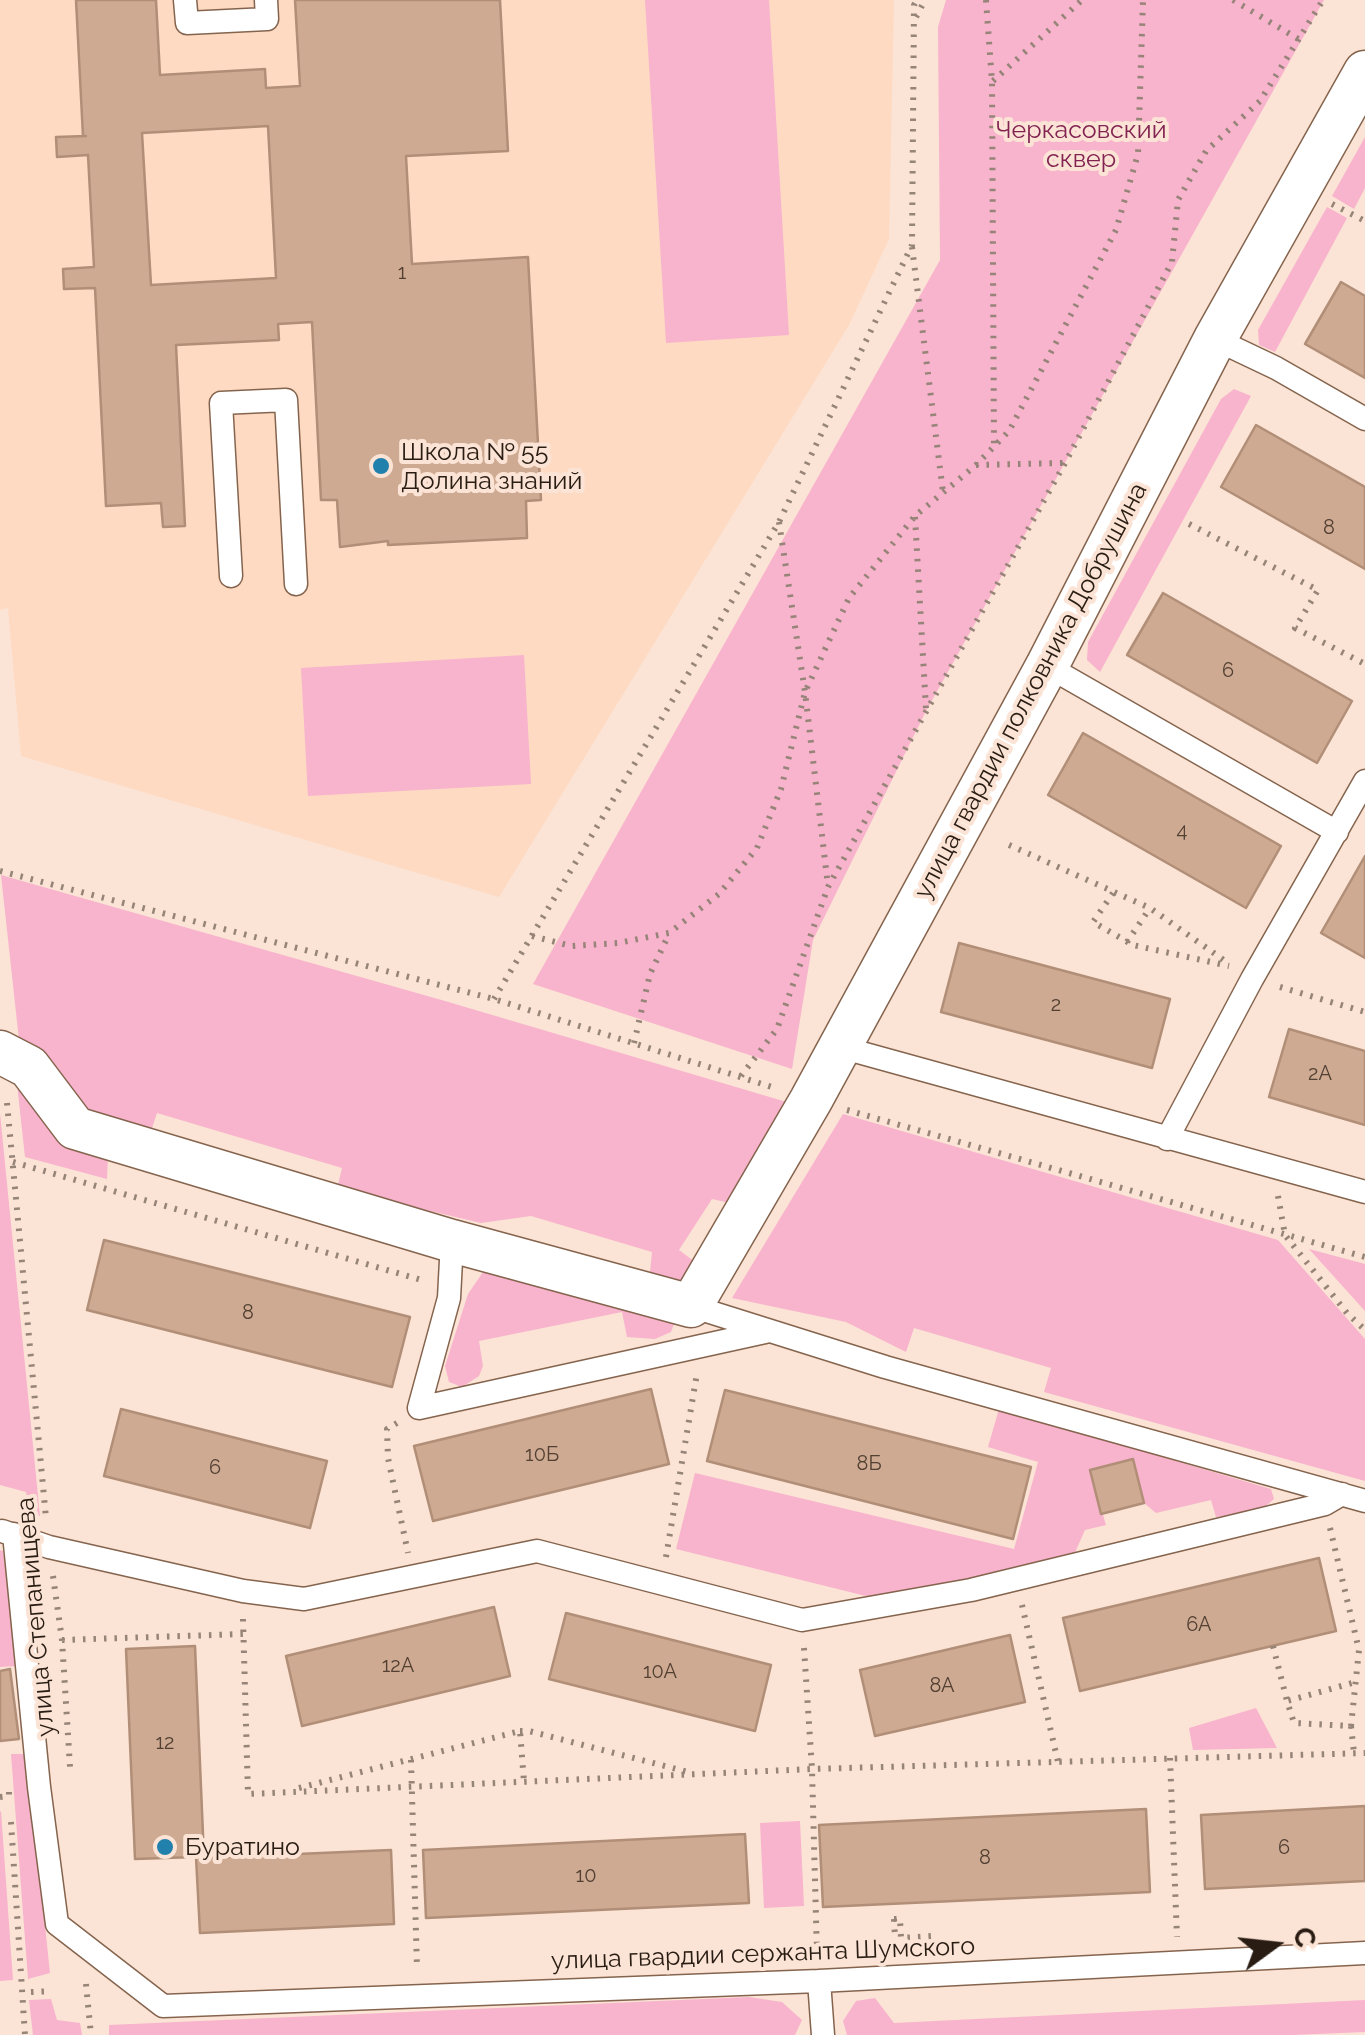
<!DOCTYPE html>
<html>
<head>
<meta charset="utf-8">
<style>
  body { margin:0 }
  #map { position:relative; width:1365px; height:2035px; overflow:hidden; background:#fbe4d5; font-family:Raleway,sans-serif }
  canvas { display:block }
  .north { position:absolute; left:1225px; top:1895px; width:100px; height:100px; -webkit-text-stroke:8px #fbe4d5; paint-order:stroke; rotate:75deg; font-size:28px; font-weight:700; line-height:40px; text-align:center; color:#291c13 }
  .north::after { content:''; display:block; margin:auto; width:35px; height:45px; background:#291c13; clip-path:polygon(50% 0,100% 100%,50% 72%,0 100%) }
</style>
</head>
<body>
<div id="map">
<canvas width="1365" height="2035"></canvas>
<div class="north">С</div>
</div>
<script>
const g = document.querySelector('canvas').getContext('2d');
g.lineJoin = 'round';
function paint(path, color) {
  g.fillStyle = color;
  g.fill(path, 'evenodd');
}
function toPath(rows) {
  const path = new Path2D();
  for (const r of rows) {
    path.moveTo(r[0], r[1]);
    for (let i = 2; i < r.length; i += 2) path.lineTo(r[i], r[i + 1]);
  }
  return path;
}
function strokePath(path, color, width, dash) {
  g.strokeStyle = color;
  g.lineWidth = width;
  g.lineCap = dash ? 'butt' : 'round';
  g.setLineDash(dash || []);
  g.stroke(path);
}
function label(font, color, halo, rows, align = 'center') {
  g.font = font + ' Raleway,sans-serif';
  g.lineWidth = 8;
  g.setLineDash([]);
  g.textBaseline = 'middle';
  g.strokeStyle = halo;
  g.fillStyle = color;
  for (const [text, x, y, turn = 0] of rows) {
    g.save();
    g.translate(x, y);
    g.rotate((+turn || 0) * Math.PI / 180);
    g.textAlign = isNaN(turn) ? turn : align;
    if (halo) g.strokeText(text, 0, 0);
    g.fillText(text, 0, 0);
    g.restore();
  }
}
paint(toPath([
  [0,0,894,0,889,239,849,325,499,897,21,756,8,608,0,610]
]), '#fedac3');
paint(toPath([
  [645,0,769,0,789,335,666,343],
  [946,0,1324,0,926,711,813,940,792,1069,533,984,940,260,938,27],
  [1365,137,1365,188,1354,209,1332,196],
  [1327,207,1347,218,1275,352,1259,345,1258,330],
  [1234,389,1251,396,1100,672,1087,660,1088,642,1221,399],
  [524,655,531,784,308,796,301,668],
  [1,875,445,1001,790,1103,734,1204,712,1199,679,1250,699,1265,682,1282,649,1282,652,1252,531,1216,481,1223,337,1189,342,1168,157,1113,150,1134,79,1114,19,1040],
  [17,1084,24,1085,51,1133,108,1154,107,1179,25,1157],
  [0,1113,40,1516,30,1514,26,1492,0,1485],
  [843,1114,1278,1240,1365,1339,1365,1481,1044,1392,1051,1368,914,1328,906,1352,846,1322,732,1298],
  [1309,1249,1365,1264,1365,1311],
  [497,1269,675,1321,671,1332,655,1339,627,1337,622,1312,479,1341,483,1366,479,1376,462,1387,449,1382,445,1366,468,1294,483,1272],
  [999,1409,1271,1489,1274,1499,1259,1512,1216,1517,1211,1500,1156,1513,1144,1503,1133,1460,1090,1471,1106,1525,1085,1530,1073,1557,878,1599,676,1549,695,1473,1014,1549,1038,1462,988,1447],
  [0,1550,3,1551,19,1666,0,1667],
  [1256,1708,1277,1748,1193,1750,1189,1728],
  [11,1754,27,1754,50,1973,28,1979],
  [1,1811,13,1980,0,1981,0,1812],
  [800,1821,804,1906,764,1908,760,1823],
  [749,1997,782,2002,802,2020,795,2035,109,2035,109,2025],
  [875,1998,894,2023,1365,2000,1365,2032,1292,2035,847,2035,843,2021,856,2001],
  [51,1999,57,2020,80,2023,82,2035,33,2035,29,2000]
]), '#f8b3cd');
const building = toPath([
  [76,0,156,0,160,75,265,69,266,88,300,86,295,0,500,0,508,151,406,156,412,264,528,257,541,500,526,501,527,538,388,545,388,541,340,547,337,500,321,500,312,322,278,324,279,340,176,345,185,526,163,527,161,503,106,506,95,288,64,289,63,269,94,267,88,155,57,157,56,137,86,136,83,136,76,0],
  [268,126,276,278,151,285,142,133,268,126],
  [1341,282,1365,296,1365,378,1305,344,1341,282],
  [1256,425,1365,487,1365,569,1221,487,1256,425],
  [1163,593,1352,701,1317,763,1127,655,1163,593],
  [1083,733,1281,846,1246,908,1048,795,1083,733],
  [1365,856,1365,958,1321,933,1365,856],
  [959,943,1170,999,1152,1068,941,1012,959,943],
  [1289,1029,1365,1051,1365,1125,1269,1097,1289,1029],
  [104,1240,410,1317,392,1387,87,1310,104,1240],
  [651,1389,669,1464,433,1521,414,1446,651,1389],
  [725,1390,1031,1467,1013,1539,707,1461,725,1390],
  [121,1409,327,1461,310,1528,104,1476,121,1409],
  [1133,1459,1144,1503,1101,1514,1090,1470,1133,1459],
  [1319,1558,1336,1631,1080,1691,1063,1618,1319,1558],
  [494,1607,510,1676,302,1726,286,1656,494,1607],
  [566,1613,771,1665,755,1731,549,1679,566,1613],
  [1010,1635,1025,1702,875,1736,860,1670,1010,1635],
  [195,1646,204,1858,391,1850,394,1924,200,1933,196,1857,135,1859,126,1649,195,1646],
  [10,1669,19,1739,0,1741,0,1671,10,1669],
  [1365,1806,1365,1881,1205,1889,1201,1815,1365,1806],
  [1146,1809,1150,1892,823,1907,819,1825,1146,1809],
  [745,1834,749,1903,426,1918,423,1850,745,1834]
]);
paint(building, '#cfaa92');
strokePath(building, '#b18e77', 2.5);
const lane = toPath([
  [185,0,187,23,267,19,266,0],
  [1215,339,1276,368,1365,419],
  [231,576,221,403,286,400,296,584],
  [1047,666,1337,832],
  [840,1047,1365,1192],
  [1167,1139,1252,979,1365,781],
  [452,1241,449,1298,419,1408,765,1332],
  [691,1306,885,1367,1365,1501],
  [2,1531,49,1547,243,1591,304,1599,537,1551,802,1620,971,1590,1325,1504,1342,1494],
  [14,1534,39,1787,57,1924,163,2006,819,1981,1365,1953],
  [819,1981,823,2035]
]);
const street = toPath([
  [0,1052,29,1067,75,1128,452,1241,691,1306,811,1100,1047,666,1215,339,1365,72]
]);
strokePath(lane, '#85644e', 25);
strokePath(street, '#85644e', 45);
strokePath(toPath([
  [986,0,992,82,994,445],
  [1233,0,1300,40],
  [916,17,925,0],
  [993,81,1082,0],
  [1332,204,1365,221],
  [912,247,943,492],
  [976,465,1063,463],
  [915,517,926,709],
  [779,522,805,692,828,886],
  [1189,524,1318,590,1295,628,1365,664],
  [1009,845,1150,908,1228,963],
  [0,871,494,999,778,1089],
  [1113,893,1093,922,1133,945,1229,966],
  [532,936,571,946,618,943,669,933,719,894,757,848,781,789,805,692,849,598,915,516,976,465,1009,431,1116,230,1138,154,1143,0],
  [1127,942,1150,908],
  [1280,987,1365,1012],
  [494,999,779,522,912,245,914,5,917,0],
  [634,1043,650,974,669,934],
  [741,1076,777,1029,828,887,1065,463,1172,262,1178,200,1206,151,1260,101,1323,0],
  [7,1103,46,1518],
  [847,1110,1365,1257],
  [13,1162,425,1281],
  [1278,1196,1285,1235,1347,1313,1365,1330],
  [397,1423,387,1429,388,1458,408,1553],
  [1330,1528,1359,1650,1351,1726,1294,1723,1287,1701,1356,1682],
  [666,1557,697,1373],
  [53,1576,62,1640,70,1767],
  [1022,1605,1058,1762],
  [243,1619,248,1794,812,1769,1365,1753],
  [62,1640,243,1634],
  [1273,1646,1287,1701],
  [804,1648,812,1769,817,1955],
  [1351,1726,1354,1753],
  [520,1731,529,1731,688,1772],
  [1170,1758,1177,1937],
  [411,1760,417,1968],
  [299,1788,520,1731,524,1782],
  [0,1797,9,1796,9,1790],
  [11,1822,25,2035],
  [894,1919,900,1919,901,1938,932,1936,933,1948],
  [894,1919,895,1937],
  [86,1984,91,2035],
  [31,1992,52,1991]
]), '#968478', 6, [2.5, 8]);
strokePath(lane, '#fff', 22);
strokePath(street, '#fff', 42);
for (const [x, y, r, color] of [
  [381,466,10,"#2280ad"],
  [165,1847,10,"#2280ad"]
]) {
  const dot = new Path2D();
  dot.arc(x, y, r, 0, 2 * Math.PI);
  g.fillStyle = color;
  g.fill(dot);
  strokePath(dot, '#fbe4d5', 4);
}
label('20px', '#524033', null, [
  ["1",402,273],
  ["8",1329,528],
  ["6",1228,671],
  ["4",1182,831],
  ["2",1056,1005],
  ["2А",1320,1074],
  ["8",248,1313],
  ["10Б",542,1455],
  ["8Б",869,1464],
  ["6",215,1468],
  ["6А",1199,1625],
  ["12А",398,1666],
  ["10А",660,1672],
  ["8А",942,1686],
  ["12",165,1743],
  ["6",1284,1848],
  ["8",985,1858],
  ["10",586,1876]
]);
label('25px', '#832352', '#fbe4d5', [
  ["Черкасовский",1081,130],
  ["сквер",1081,159]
]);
label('25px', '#291c13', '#fbe4d5', [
  ["Школа № 55",401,452],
  ["Долина знаний",401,481],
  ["Буратино",185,1847]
], 'left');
label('25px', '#291c13', '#fbe4d5', [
  ["улица гвардии полковника Добрушина",1031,691,-62],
  ["улица Степанищева",36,1617,-95],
  ["улица гвардии сержанта Шумского",763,1954,-2]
]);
</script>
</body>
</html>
